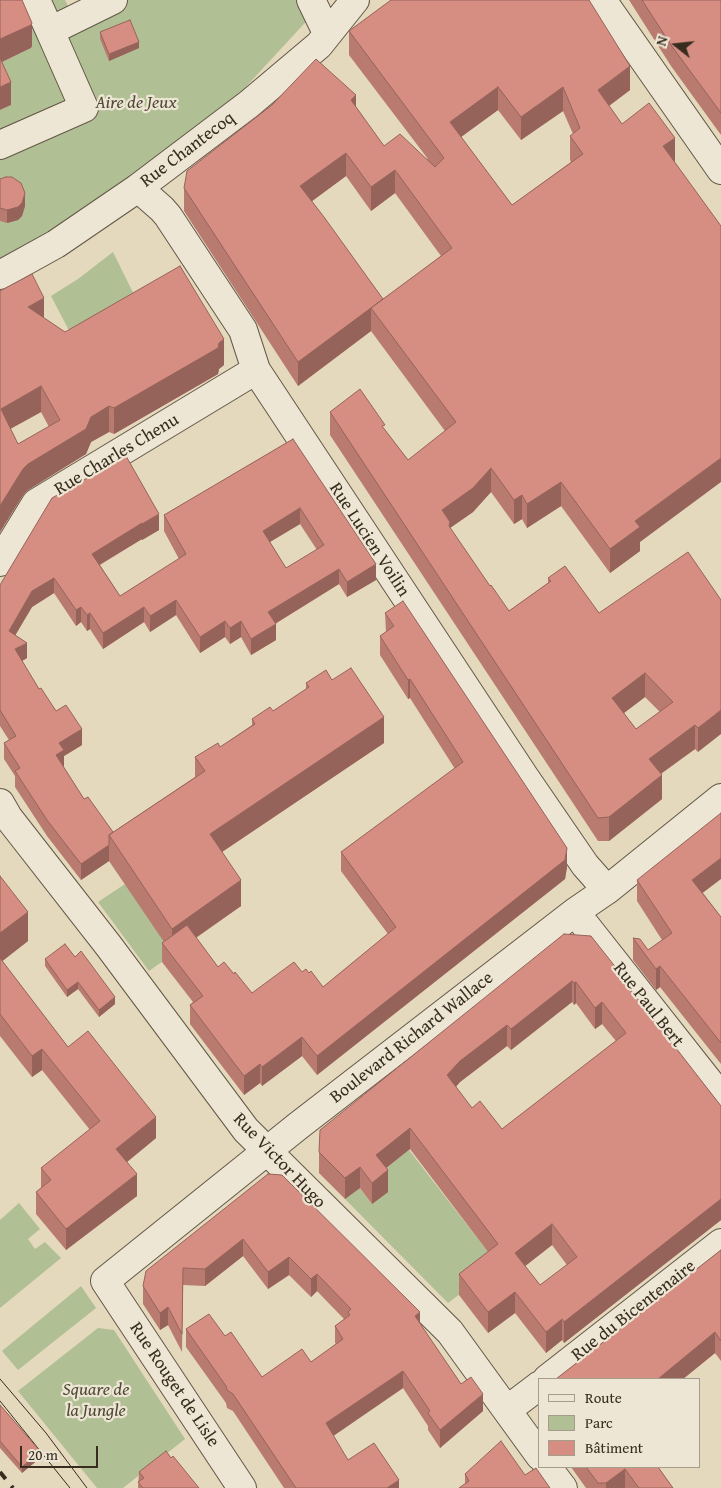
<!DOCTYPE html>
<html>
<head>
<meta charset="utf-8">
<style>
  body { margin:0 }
  #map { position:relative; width:721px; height:1488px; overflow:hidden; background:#e4d8bd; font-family:"Gentium Book Plus",serif }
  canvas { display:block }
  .legend { position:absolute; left:538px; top:1378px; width:162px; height:90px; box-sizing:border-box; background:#ede6d4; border:1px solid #a59c8c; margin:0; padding:6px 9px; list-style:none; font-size:15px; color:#382c1f }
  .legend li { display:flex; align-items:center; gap:10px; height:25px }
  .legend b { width:25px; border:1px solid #a59c8c }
  .north { position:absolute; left:651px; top:20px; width:50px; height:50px; -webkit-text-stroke:4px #ede6d4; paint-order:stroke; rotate:286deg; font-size:14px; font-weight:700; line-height:20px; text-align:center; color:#382c1f }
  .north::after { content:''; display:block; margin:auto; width:18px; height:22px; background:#382c1f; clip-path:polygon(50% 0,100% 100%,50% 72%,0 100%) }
  .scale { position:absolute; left:20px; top:1446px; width:78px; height:22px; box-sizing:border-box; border:2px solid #382c1f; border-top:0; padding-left:6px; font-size:15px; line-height:18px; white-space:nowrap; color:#382c1f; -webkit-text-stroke:4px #ede6d4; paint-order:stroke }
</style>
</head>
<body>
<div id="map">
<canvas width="721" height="1488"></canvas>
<ul class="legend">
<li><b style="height:6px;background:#ede6d4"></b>Route</li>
<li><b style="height:14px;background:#b1bf94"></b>Parc</li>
<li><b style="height:14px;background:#d78e82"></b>Bâtiment</li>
</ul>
<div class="north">N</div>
<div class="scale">20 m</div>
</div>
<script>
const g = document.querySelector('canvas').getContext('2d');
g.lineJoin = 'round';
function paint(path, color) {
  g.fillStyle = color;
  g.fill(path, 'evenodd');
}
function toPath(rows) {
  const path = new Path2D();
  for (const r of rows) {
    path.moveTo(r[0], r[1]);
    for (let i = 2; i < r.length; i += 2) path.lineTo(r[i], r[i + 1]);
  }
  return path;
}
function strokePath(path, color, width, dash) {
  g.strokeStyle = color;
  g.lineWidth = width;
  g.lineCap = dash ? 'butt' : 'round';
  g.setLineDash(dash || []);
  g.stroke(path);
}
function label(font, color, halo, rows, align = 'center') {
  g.font = font + ' "Gentium Book Plus",serif';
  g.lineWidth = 4.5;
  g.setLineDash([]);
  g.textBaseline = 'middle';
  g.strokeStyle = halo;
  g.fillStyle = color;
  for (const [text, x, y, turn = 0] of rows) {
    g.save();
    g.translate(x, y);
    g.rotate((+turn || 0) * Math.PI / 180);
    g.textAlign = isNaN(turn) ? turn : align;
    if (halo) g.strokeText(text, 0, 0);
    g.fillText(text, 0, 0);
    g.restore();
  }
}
paint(toPath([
  [10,0,65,0,72,14,103,0,326,0,230,104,73,219,0,262,0,110,11,105,0,63,31,48],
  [113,252,143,313,73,338,51,296,78,279],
  [125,884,173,954,149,971,98,902],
  [409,1150,498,1265,448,1303,345,1199,360,1188,372,1204,376,1176],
  [19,1203,40,1229,28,1239,35,1249,45,1242,61,1258,0,1308,0,1220],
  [81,1286,96,1308,18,1370,2,1351],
  [98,1328,114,1330,185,1439,123,1488,97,1488,18,1391]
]), '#b1bf94');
const minor = toPath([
  [36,0,50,31],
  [311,0,327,33],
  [602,0,721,170],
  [0,145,84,108,50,31,113,0],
  [138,188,162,209,168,216,243,330,256,370,524,776,585,865,607,890],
  [0,275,56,244,138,188,249,104,319,45,355,0],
  [0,562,36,503,256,370],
  [0,803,8,817,108,945,246,1130,450,1332,540,1456],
  [575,912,721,1097],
  [547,1379,721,1243],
  [507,1410,540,1385],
  [547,1467,563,1488],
  [242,1488,105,1281,298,1126,575,912,607,890,721,798]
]);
strokePath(minor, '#635746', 30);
strokePath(minor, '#ede6d4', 28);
strokePath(toPath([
  [0,1379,46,1433,87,1488],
  [0,1401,70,1488]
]), '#382c1f', 1);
strokePath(toPath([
  [0,1472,13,1488]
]), '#382c1f', 4, [9, 9]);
paint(toPath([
  [629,0,721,0,721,135,671,66],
  [349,31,630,90,609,106,622,124,675,161,674,162,640,542,640,551,610,573,561,506,527,528,522,519,514,524,491,492,473,512,450,528,490,586,509,611,548,583,548,578,599,613,721,600,698,752,695,749,661,774,662,799,609,841,598,841,330,435,330,412,385,430,408,460,445,431,371,331,298,386,184,211,184,188,356,107,384,146,428,159,349,55],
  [498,110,521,140,563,111,573,134,570,136,570,160,571,162,512,205,461,137],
  [346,176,371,211,395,193,441,256,383,299,312,201],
  [645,697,660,712,636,729,624,713],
  [100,32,139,48,109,61,100,39],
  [0,179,25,206,22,216,18,220,7,223,0,221],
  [0,291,44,318,65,332,224,365,219,369,218,374,206,381,114,434,109,432,91,442,86,454,28,490,23,495,0,532],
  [41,412,49,427,18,444,10,429],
  [293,439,376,580,347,597,339,584,275,624,276,640,251,655,241,637,230,644,225,637,200,653,176,615,150,632,144,622,103,649,90,629,87,631,81,622,76,626,54,593,32,607,15,635,27,658,22,661,39,689,82,745,64,756,63,766,84,799,113,832,195,777,195,757,220,747,252,725,252,719,273,711,306,689,306,683,332,680,384,743,222,852,241,906,196,938,218,967,234,974,252,993,302,972,309,973,323,987,388,934,341,871,341,852,455,769,410,698,408,699,380,655,380,636,386,632,385,613,567,867,565,879,317,1075,302,1056,262,1086,260,1083,244,1095,190,1024,190,1005,193,1002,162,962,162,943,164,942,109,861,81,880,47,836,15,787,15,776,4,759,4,743,9,740,0,726,0,585,126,456,159,530,142,540,142,539,100,565,120,596,179,559,164,531,164,515],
  [300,524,317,550,286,568,270,542],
  [0,876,28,941,2,961,68,1047,156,1138,127,1162,137,1196,66,1250,36,1214,36,1192,41,1188,41,1168,90,1130,42,1070,32,1077,0,1036],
  [637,880,703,893,721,917,721,1064,660,987,656,990,633,960,633,938,648,950,662,940,637,901],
  [564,934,632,992,721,1106,721,1220,564,1343,562,1340,546,1353,515,1313,488,1333,459,1295,459,1274,488,1252,410,1149,386,1168,388,1192,372,1204,360,1188,345,1199,319,1173,319,1152],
  [572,1002,574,1005,576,1003,595,1029,602,1024,616,1041,502,1129,472,1108,456,1087,460,1082,507,1046,511,1050],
  [552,1245,567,1265,540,1285,525,1266],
  [75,957,115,1004,99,1017,78,989,67,997,45,966,45,959],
  [268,1174,420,1324,461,1384,483,1411,440,1448,428,1430,428,1426,403,1388,333,1436,348,1460,399,1488,284,1488,233,1411,227,1408,226,1403,186,1347,186,1329,225,1336,262,1377,311,1362,336,1344,335,1343,335,1326,344,1319,317,1291,311,1297,289,1275,268,1289,243,1256,205,1286,183,1285,182,1352,168,1325,160,1330,143,1304,143,1286],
  [721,1250,721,1361,715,1353,683,1379,556,1379],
  [0,1405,40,1458,22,1473,0,1448],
  [171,1458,199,1488,138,1488,139,1472],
  [571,1467,658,1467,673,1488,586,1488],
  [465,1474,525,1475,465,1484]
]), '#b97a70');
paint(toPath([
  [32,23,32,46,31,48,0,63,0,39],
  [139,42,139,48,109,61,109,54],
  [630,66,630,90,598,114,598,90],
  [11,82,11,105,0,110,0,87],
  [498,87,498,110,450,145,450,122],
  [563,87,563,111,521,140,521,117],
  [356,95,356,119,351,100],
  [675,138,675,161,663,170,663,146],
  [346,153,346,176,300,210,300,186],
  [395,170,395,193,371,211,371,187],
  [25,193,25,206,22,216,18,220,7,223,7,210],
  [44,298,44,324,28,307],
  [383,299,371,308,371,331,298,386,298,362],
  [224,339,224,365,219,369,218,374,114,434,114,408],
  [41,386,41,412,1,434,1,409],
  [109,406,109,432,91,442,86,454,28,490,23,495,0,532,0,506,23,469,28,464,91,417],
  [721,458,721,482,640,542,640,551,610,573,610,549,635,521],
  [491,468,491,492,473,512,450,528,442,510],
  [561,482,561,506,527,528,527,504],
  [522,495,522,519,514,524,514,500],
  [300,508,300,524,263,546,263,531],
  [159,514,159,530,142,540,142,524],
  [142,523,142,539,92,569,92,554],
  [376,564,376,580,347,597,347,582],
  [339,569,339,584,268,628,268,612],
  [54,578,54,593,32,607,9,646,9,631,32,591],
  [176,600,176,615,150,632,150,616],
  [81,607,81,622,76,626,76,610],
  [144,607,144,622,103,649,103,633],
  [90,613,90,629,87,631,87,615],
  [225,621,225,637,200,653,200,637],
  [241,621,241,637,230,644,230,628],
  [276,624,276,640,251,655,251,639],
  [27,643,27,658,15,665,15,649],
  [645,673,645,697,612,722,612,698],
  [410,679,410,698,408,699,408,680],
  [721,710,721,734,698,752,698,728],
  [384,717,384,743,210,860,210,834],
  [695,725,695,749,649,782,649,759],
  [82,729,82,745,64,756,64,766,56,771,56,755,59,743],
  [662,775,662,799,609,841,609,817],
  [109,845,109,861,81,880,81,864],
  [567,848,567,867,565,879,317,1075,317,1056],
  [721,858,721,879,692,901,692,880],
  [241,880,241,906,172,954,172,929],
  [28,912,28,941,0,963,0,933],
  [660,966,660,987,656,990,656,969],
  [572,981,572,1002,511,1050,511,1029],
  [78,982,78,989,67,997,67,990],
  [576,982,576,1003,574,1005,574,983],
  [115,997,115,1004,99,1017,99,1010],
  [602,1002,602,1024,595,1029,595,1008],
  [507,1025,507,1046,460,1082,447,1096,447,1075,460,1061],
  [302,1037,302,1056,262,1086,262,1067],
  [42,1049,42,1070,32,1077,32,1056],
  [260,1064,260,1083,244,1095,244,1076],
  [156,1117,156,1138,116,1171,116,1149],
  [410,1128,410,1149,376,1176,376,1155],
  [360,1167,360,1188,345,1199,345,1178],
  [388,1170,388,1192,372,1204,372,1183],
  [137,1174,137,1196,66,1250,66,1229],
  [721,1199,721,1220,564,1343,564,1322],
  [552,1224,552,1245,515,1274,515,1253],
  [243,1239,243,1256,205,1286,205,1269],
  [289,1257,289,1275,268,1289,268,1272],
  [317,1274,317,1291,311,1297,311,1279],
  [515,1292,515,1313,488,1333,488,1312],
  [168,1307,168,1325,160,1330,160,1313],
  [420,1312,420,1330,415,1316],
  [562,1319,562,1340,546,1353,546,1332],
  [715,1332,715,1353,683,1379,658,1379],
  [403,1371,403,1388,326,1441,326,1423],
  [483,1394,483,1411,440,1448,440,1430],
  [40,1451,40,1458,22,1473,22,1467],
  [625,1469,625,1488,606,1488,606,1483],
  [399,1480,399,1488,387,1488]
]), '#96635b');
const building = toPath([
  [0,0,22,0,32,23,31,25,0,39,0,0],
  [391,0,589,0,630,66,598,90,622,124,649,103,675,138,663,146,721,226,721,458,635,521,640,527,610,549,561,482,527,504,522,495,514,500,491,468,473,488,442,510,450,522,449,526,490,586,491,585,509,611,551,581,548,578,565,566,599,613,688,552,721,600,721,710,698,728,695,725,649,759,662,775,609,817,598,818,330,412,360,389,385,425,382,426,408,460,456,422,371,308,452,248,395,170,371,187,346,153,300,186,324,217,383,299,298,362,184,188,187,171,272,105,316,59,356,95,351,100,384,146,400,134,435,167,444,158,349,31,391,0],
  [498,87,521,117,563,87,580,128,570,136,583,154,512,205,450,122,498,87],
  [645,673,673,702,636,729,612,698,645,673],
  [642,0,721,0,721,113,671,45,642,0],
  [130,20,139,42,109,54,100,32,130,20],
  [0,58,11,82,0,87,0,58],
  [6,177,12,177,21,183,25,193,22,203,18,207,7,210,0,208,0,179,6,177],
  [180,266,224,339,219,343,218,348,114,408,109,406,91,417,86,429,28,464,23,469,0,506,0,291,32,274,44,298,28,307,65,332,180,266],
  [41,386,60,420,18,444,1,409,41,386],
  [293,439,376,564,347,582,339,569,268,612,276,624,251,639,241,621,230,628,225,621,200,637,176,600,150,616,144,607,103,633,90,613,87,615,81,607,76,610,54,578,32,591,9,631,27,643,15,649,39,689,41,688,56,711,66,705,82,729,59,743,64,750,56,755,84,799,88,797,113,832,109,835,109,845,81,864,47,820,15,771,20,768,4,743,16,736,0,710,0,585,52,498,126,456,159,514,142,524,142,523,92,554,120,596,186,554,164,515,293,439],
  [300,508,324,545,286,568,263,531,300,508],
  [403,601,567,848,565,860,317,1056,302,1037,262,1067,260,1064,244,1076,190,1005,203,996,162,943,187,925,218,967,224,962,234,974,235,972,252,993,294,962,302,972,306,969,309,973,311,971,323,987,396,927,341,852,463,762,410,679,408,680,380,636,394,626,385,613,403,601],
  [351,668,384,717,210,834,241,880,172,929,109,835,205,771,195,757,218,743,220,747,255,724,252,719,270,707,273,711,309,687,306,683,326,670,332,680,351,668],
  [721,813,721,858,692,880,721,917,721,1043,660,966,656,969,633,938,640,939,648,950,672,933,637,880,721,813],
  [0,876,28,912,0,933,0,876],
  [564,934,591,936,632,988,630,989,721,1106,721,1199,564,1322,562,1319,546,1332,515,1292,488,1312,459,1274,498,1244,410,1128,376,1155,388,1170,372,1183,360,1167,345,1178,319,1152,320,1130,564,934],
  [572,981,574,983,576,982,595,1008,602,1002,626,1033,502,1129,480,1101,472,1108,447,1075,460,1061,507,1025,511,1029,572,981],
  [552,1224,577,1257,540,1285,515,1253,552,1224],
  [65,944,75,957,81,951,115,997,99,1010,78,982,67,990,45,959,65,944],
  [0,958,68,1047,88,1031,156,1117,116,1149,137,1174,66,1229,36,1192,51,1180,41,1168,100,1121,42,1049,32,1056,0,1014,0,958],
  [268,1174,282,1175,420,1312,415,1316,461,1384,471,1377,483,1394,440,1430,428,1413,430,1411,403,1371,326,1423,348,1460,374,1443,399,1480,387,1488,296,1488,233,1394,227,1390,226,1386,186,1329,209,1314,225,1336,231,1332,262,1377,302,1349,311,1362,343,1339,335,1326,350,1315,348,1312,351,1309,317,1274,311,1279,289,1257,268,1272,243,1239,205,1269,183,1268,182,1334,168,1307,160,1313,143,1286,146,1271,268,1174],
  [721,1250,721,1341,715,1332,658,1379,556,1379,721,1250],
  [0,1405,40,1451,22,1467,0,1441,0,1405],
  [501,1441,525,1475,536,1468,550,1488,459,1488,469,1481,465,1474,501,1441],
  [166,1451,171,1458,173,1456,199,1488,143,1488,138,1482,144,1478,139,1472,166,1451],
  [586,1467,658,1467,673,1488,639,1488,625,1469,606,1483,598,1483,586,1467]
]);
paint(building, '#d78e82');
strokePath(building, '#96635b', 1);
label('italic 18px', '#504936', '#ede6d4', [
  ["Aire de Jeux",136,103],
  ["Square de",96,1390],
  ["la Jungle",96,1411]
]);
label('18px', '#382c1f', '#ede6d4', [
  ["Rue Chantecoq",188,150,-37],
  ["Rue Charles Chenu",117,455,-31],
  ["Rue Lucien Voilin",369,540,57],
  ["Rue Paul Bert",648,1005,52],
  ["Boulevard Richard Wallace",412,1038,-38],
  ["Rue Victor Hugo",279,1161,46],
  ["Rue du Bicentenaire",634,1311,-38],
  ["Rue Rouget de Lisle",174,1385,56]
]);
</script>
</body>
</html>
